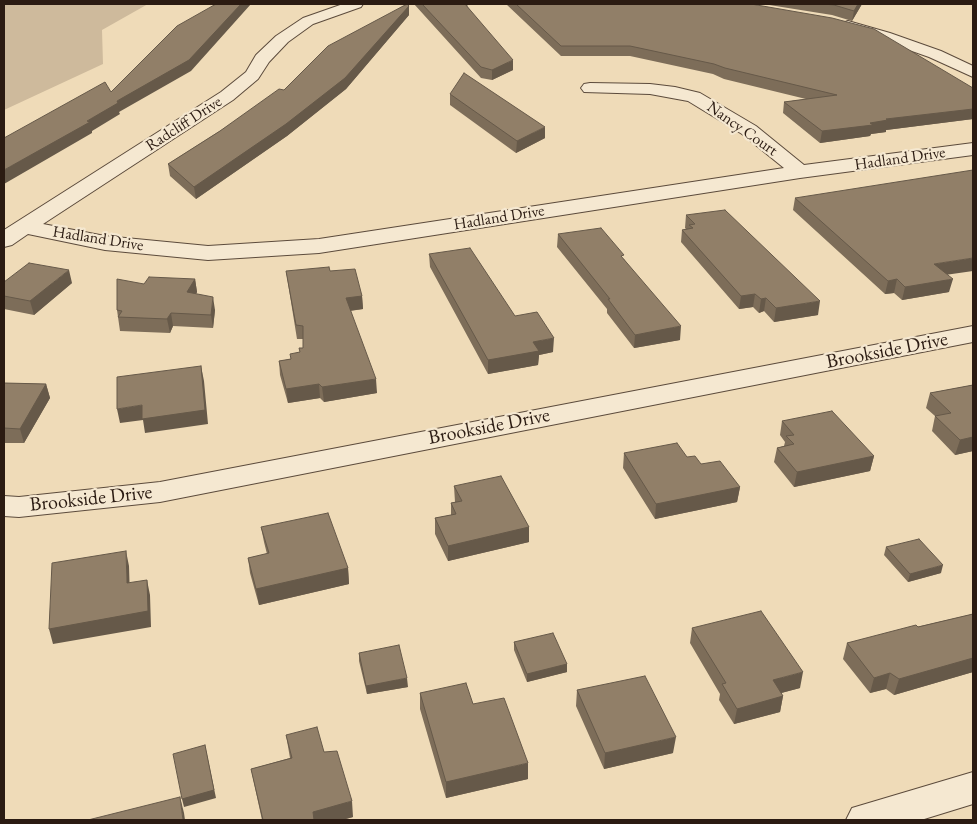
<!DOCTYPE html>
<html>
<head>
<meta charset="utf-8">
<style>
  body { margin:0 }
  #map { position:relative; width:977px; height:824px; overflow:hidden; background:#efdbb8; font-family:"EB Garamond",serif }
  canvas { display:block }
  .frame { position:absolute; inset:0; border:5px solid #2b1b12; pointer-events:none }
</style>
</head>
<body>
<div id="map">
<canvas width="977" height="824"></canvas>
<div class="frame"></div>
</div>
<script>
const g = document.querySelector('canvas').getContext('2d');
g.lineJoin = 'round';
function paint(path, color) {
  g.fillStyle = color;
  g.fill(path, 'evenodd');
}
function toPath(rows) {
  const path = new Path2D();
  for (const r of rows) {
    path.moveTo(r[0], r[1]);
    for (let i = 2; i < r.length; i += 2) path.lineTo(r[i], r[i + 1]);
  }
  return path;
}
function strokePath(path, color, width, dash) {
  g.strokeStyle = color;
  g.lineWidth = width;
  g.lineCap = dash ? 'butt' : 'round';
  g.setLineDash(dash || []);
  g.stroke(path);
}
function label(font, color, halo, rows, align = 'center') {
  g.font = font + ' "EB Garamond",serif';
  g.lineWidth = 4.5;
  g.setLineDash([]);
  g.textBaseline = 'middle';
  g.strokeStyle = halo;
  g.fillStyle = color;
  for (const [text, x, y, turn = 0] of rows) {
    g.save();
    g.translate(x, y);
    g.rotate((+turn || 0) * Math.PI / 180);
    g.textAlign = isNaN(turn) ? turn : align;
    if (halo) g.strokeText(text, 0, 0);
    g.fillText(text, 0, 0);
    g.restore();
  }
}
paint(toPath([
  [4,4,148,4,102,30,103,64,4,110]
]), '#ceba9c');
const minor = toPath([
  [343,4,363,4,361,7,313,24,288,42,269,62,258,79,233,100,43,224,105,236,208,246,319,239,784,168,742,134,688,101,650,94,584,92,581,88,584,84,590,83,650,84,675,87,700,93,756,126,804,165,973,143,973,155,800,178,319,253,208,260,105,250,28,234,12,245,4,247,4,230,221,92,246,72,256,55,276,36,303,18,343,4],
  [848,21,890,33,941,51,973,66,973,77,929,57,878,39,843,29,840,26,843,23,848,21],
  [973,326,973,342,160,502,19,517,4,516,4,496,19,497,160,482,973,326],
  [973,772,973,804,921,820,846,820,852,808,973,772]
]);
strokePath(minor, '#5c4b3c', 2);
paint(minor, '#f5e8d1');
paint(toPath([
  [414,4,469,4,467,6,513,70,492,80,481,78],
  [506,4,751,4,973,88,973,119,886,130,886,132,871,134,870,136,820,143,783,113,784,102,806,99,724,79,713,74,630,56,561,56],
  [763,4,862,4,852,21,832,15],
  [409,6,409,15,346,89,287,136,196,199,170,176,168,164,284,90],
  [450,94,545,138,516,153,450,105],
  [795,198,947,275,949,292,902,300,894,293,885,294,793,210],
  [686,215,818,315,774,322,764,311,759,313,753,307,739,309,681,242,682,230,686,229,685,228],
  [558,234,624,259,680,340,634,348,607,313,607,309,557,247],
  [429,254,515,316,553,352,539,355,538,365,488,374,430,267],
  [286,271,330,271,362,296,363,309,350,311,377,393,324,402,320,398,288,403,280,375,279,361,291,359,300,352,303,348,303,339,297,339],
  [195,279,197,292,196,294,215,310,213,328,173,326,170,333,120,331,117,310,144,284],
  [4,282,72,283,34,315,4,309],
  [4,383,46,384,50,398,24,443,4,443],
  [973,385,973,451,955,455,932,431,935,416,926,408,930,393],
  [782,421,874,456,870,471,794,487,774,462,777,448,784,446,785,442,780,435],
  [624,453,687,457,701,464,740,487,737,502,655,519,623,468],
  [454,486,529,527,529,542,448,561,435,534,435,518,451,515,451,503,455,502],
  [261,527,348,568,349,584,259,605,250,573,248,558,267,554,264,542],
  [886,547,941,573,908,582,884,555],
  [973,614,973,672,894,695,886,689,870,693,843,659,847,643],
  [692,628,800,688,781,693,783,696,780,712,734,724,719,700,720,694,690,643],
  [514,642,567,664,567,672,527,682,514,650],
  [359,653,408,687,367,694,359,661],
  [577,690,673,753,604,769,576,706],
  [420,693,528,779,446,798,420,709],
  [286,735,324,752,353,817,342,820,262,820,251,769,290,758]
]), '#7d6d59');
paint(toPath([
  [241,4,251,4,191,71,119,112,120,114,92,131,92,133,4,184,4,170,87,121,117,101],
  [858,4,862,4,852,21,854,11],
  [409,6,409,15,346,89,287,136,196,199,194,187],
  [513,60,513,70,492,80,492,70],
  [973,109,973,119,886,130,886,132,871,134,870,136,820,143,822,131,886,119],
  [545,127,545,138,516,153,517,141],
  [973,258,973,271,931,277,934,264],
  [69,270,72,283,34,315,30,301],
  [195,279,197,292,189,306,187,292],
  [897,279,894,293,885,294,888,281],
  [953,279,949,292,902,300,905,287],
  [755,294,753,307,739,309,741,296],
  [362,296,363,309,347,311,346,298],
  [213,297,215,310,213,328,211,315],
  [766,298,764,311,759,313,761,299],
  [820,301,818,315,774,322,776,308],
  [171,313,173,326,170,333,167,319],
  [681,326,680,340,634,348,635,335],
  [554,338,553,352,539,355,538,365,488,374,488,360,533,342],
  [201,366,204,381,208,424,145,433,143,420,120,423,117,409,142,405],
  [376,379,377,393,324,402,322,387],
  [46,384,50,398,24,443,20,429],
  [319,384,320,398,288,403,286,389],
  [973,437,973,451,955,455,960,440],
  [874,456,870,471,794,487,797,472],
  [740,487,737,502,655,519,656,504],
  [529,527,529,542,448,561,448,546],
  [126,551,129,566,130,599,127,583],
  [943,565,941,573,908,582,910,574],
  [348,568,349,584,259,605,256,589],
  [147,580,150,595,151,627,53,644,49,629],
  [973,658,973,672,894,695,899,679],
  [567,664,567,672,527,682,527,674],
  [803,672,800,688,770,696,773,680],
  [890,673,886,689,870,693,874,678],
  [407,678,408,687,367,694,366,686],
  [783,696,780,712,734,724,737,709],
  [676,737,673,753,604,769,605,753],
  [205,745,216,798,184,807,182,799],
  [528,763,528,779,446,798,446,782],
  [180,797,184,813,185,820,183,820],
  [352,801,353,817,342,820,314,820,313,812]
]), '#665949');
const building = toPath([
  [216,4,241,4,189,60,117,101,118,103,87,121,90,122,4,170,4,138,105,82,111,92,177,26,216,4],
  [407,4,409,6,345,78,286,124,194,187,168,164,220,131,279,89,284,90,328,46,407,4],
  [422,4,465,4,513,60,492,70,481,67,422,4],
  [516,4,751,4,832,18,874,29,973,88,973,109,886,119,888,120,870,123,873,125,822,131,784,102,837,95,725,68,714,64,630,46,561,46,516,4],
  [824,4,858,4,854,11,834,5,824,4],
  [464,73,545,127,517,141,450,94,464,73],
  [973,170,973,258,934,264,953,279,905,287,897,279,888,281,795,198,973,170],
  [725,210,820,301,776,308,766,298,761,299,755,294,741,296,682,230,693,228,689,225,695,224,686,215,725,210],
  [601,228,624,255,621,256,681,326,635,335,608,299,610,299,558,234,601,228],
  [470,248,515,316,537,312,554,338,533,342,539,351,488,360,429,254,470,248],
  [29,263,69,270,30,301,4,296,4,282,29,263],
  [329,267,330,271,355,269,362,296,346,298,376,379,322,387,319,384,286,389,279,361,291,359,290,354,300,352,299,348,303,348,303,326,296,325,286,271,329,267],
  [149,277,195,279,187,292,213,297,211,315,171,313,167,319,118,317,122,311,117,310,117,279,144,284,149,277],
  [201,366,205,410,142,419,142,405,117,409,117,377,201,366],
  [4,383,46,384,20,429,4,428,4,383],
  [973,385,973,437,960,440,935,416,951,413,930,393,973,385],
  [832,411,874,456,797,472,777,448,794,444,786,436,794,435,782,421,832,411],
  [677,443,687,457,695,456,701,464,720,461,740,487,656,504,624,453,677,443],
  [501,476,529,527,448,546,435,518,456,514,451,503,462,501,454,486,501,476],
  [328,513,348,568,256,589,248,558,269,553,261,527,328,513],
  [919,539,943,565,910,574,886,547,919,539],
  [126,551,127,583,147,580,148,611,49,629,52,563,126,551],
  [761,611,803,672,773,680,783,696,737,709,722,684,726,683,692,628,761,611],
  [973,614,973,658,899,679,890,673,874,678,847,643,916,625,918,627,973,614],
  [553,633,567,664,527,674,514,642,553,633],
  [399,645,407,678,366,686,359,653,399,645],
  [645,676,676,737,605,753,577,690,645,676],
  [466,683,473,704,504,698,528,763,446,782,420,693,466,683],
  [317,727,324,752,337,751,352,801,313,812,314,820,263,820,251,769,292,758,286,735,317,727],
  [205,745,214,790,182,799,173,754,205,745],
  [180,797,183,820,88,820,180,797]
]);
paint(building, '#917f68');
strokePath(building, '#665949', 1);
label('16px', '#2b1b12', '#f5e8d1', [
  ["Radcliff Drive",184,124,-33],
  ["Nancy Court",742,129,35],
  ["Hadland Drive",900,159,-8],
  ["Hadland Drive",499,218,-9],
  ["Hadland Drive",98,239,9]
]);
label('20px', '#2b1b12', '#f5e8d1', [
  ["Brookside Drive",887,351,-11],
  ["Brookside Drive",489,427,-11],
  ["Brookside Drive",91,499,-6]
]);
</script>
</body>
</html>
